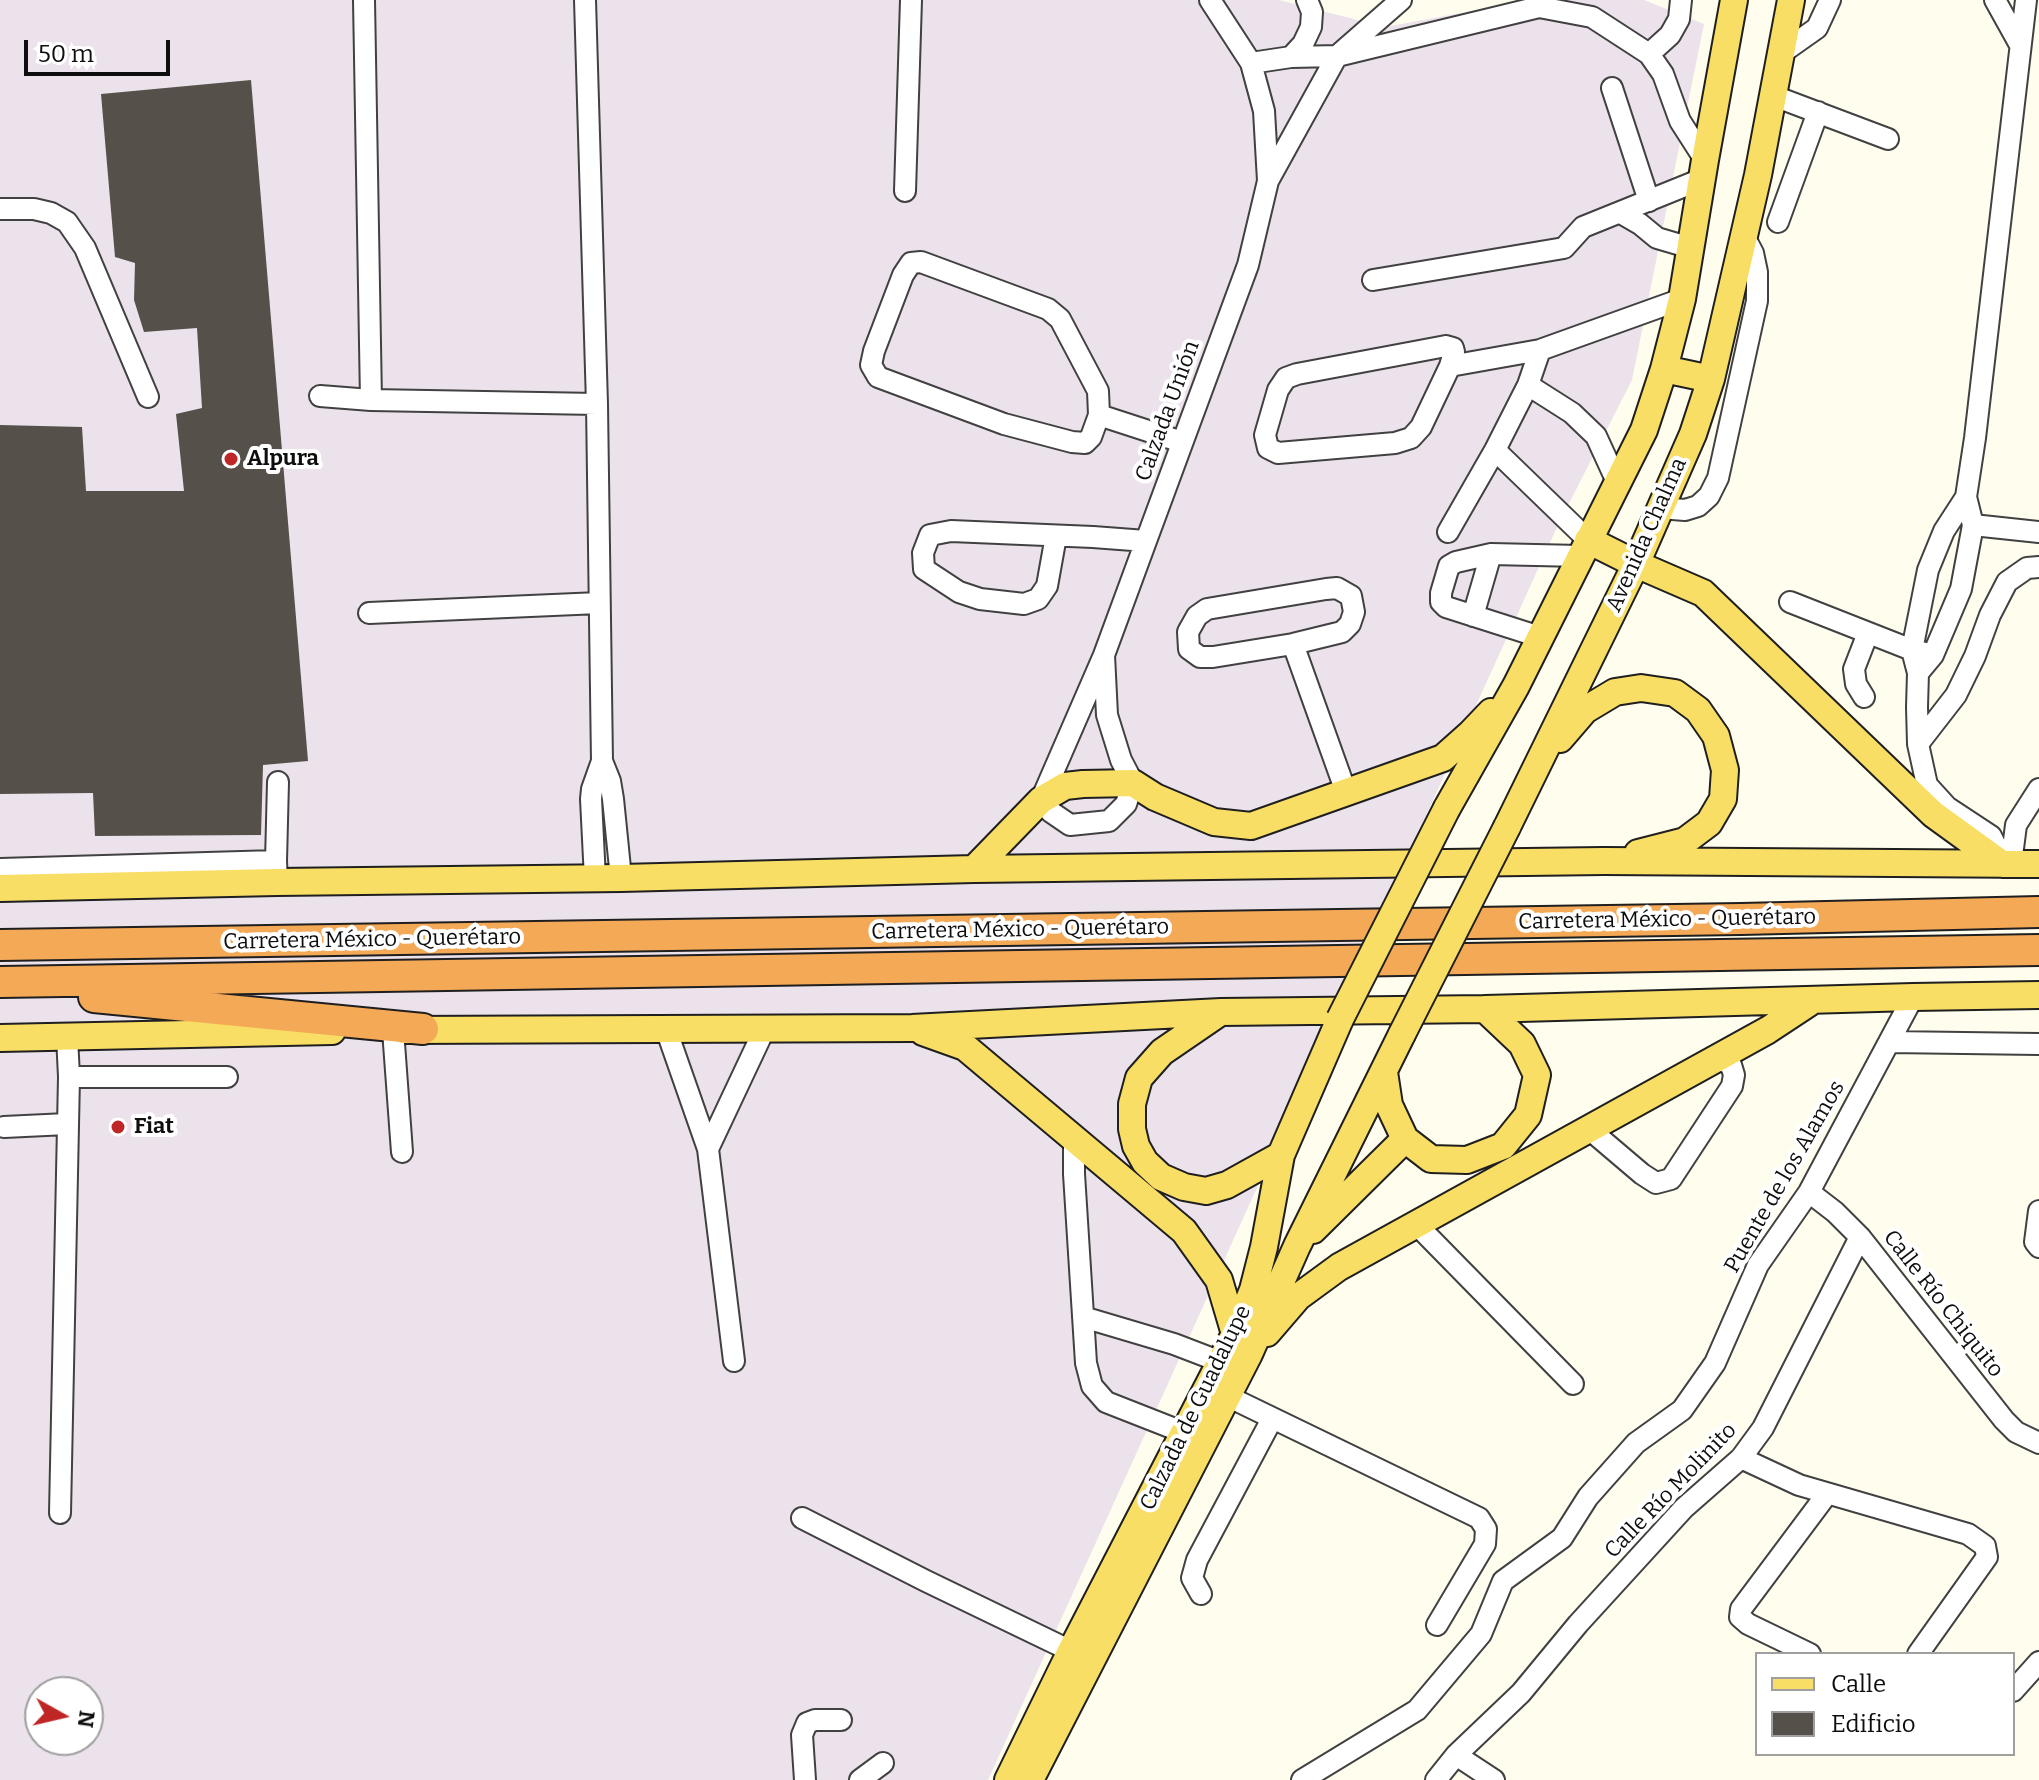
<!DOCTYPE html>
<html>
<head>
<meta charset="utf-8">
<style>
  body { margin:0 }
  #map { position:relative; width:2039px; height:1780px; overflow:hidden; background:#fffdee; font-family:Bitter,serif }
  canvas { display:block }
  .legend { position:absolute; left:1755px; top:1652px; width:260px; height:104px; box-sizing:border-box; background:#fff; border:2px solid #9f9f9f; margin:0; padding:10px 14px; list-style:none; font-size:24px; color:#0e0e0e }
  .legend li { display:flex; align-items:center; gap:16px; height:40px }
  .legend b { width:40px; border:2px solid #9f9f9f }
  .north { position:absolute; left:24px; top:1676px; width:80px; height:80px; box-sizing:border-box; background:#fff; border:2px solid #9f9f9f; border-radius:50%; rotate:98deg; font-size:22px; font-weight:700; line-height:32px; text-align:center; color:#0e0e0e }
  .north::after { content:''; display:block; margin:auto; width:28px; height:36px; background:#be2725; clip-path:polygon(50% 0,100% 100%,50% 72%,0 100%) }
  .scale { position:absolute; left:24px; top:40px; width:146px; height:36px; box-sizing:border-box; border:4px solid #0e0e0e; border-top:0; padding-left:10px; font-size:24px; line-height:28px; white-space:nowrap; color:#0e0e0e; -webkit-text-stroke:6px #fff; paint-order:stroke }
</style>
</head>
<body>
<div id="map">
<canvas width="2039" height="1780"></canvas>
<ul class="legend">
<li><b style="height:10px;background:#f9de65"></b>Calle</li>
<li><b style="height:22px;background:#56504a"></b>Edificio</li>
</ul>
<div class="north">N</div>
<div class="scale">50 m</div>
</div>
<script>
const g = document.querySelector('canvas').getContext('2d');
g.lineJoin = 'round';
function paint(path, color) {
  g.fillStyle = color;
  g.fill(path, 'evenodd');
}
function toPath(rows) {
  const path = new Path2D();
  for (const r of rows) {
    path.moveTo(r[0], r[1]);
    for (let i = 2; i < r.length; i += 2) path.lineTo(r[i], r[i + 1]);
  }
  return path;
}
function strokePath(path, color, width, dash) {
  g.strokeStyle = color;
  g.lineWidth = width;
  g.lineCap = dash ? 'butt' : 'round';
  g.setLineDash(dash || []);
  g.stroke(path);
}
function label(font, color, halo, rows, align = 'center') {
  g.font = font + ' Bitter,serif';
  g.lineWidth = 8;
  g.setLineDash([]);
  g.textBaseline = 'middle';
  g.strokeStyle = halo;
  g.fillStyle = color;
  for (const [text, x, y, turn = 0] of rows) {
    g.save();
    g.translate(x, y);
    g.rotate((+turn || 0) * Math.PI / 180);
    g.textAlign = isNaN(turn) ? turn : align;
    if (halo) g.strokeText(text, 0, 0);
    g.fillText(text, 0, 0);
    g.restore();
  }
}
paint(toPath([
  [0,0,1279,0,1385,27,1531,0,1644,0,1704,24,1632,380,1558,525,988,1780,0,1780],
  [40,1692,88,1692,88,1740,40,1740]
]), '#ece2ec');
paint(toPath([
  [251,80,308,761,263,765,261,835,95,836,93,793,0,794,0,425,82,427,86,491,184,491,176,414,202,408,197,328,144,332,134,300,135,263,115,257,101,94]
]), '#56504a');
const minor = toPath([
  [364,0,371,400],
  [585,0,597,404,602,761,592,789,591,799,595,879],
  [1210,0,1251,63,1264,111,1268,181],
  [1995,0,2020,45],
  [1783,52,1817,28,1830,0],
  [1649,54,1670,35,1679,19,1681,0],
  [1291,57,1303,44,1311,27,1312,12,1307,0],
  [1251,63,1291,57,1337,56,1539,7,1592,17,1649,54,1663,74,1680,121,1705,160],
  [1612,88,1649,201],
  [1774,96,1888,139],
  [905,191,911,0],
  [0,209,34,209,51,213,67,222,85,248,148,397],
  [1621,213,1640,224,1657,238,1691,248],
  [1778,222,1818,112],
  [921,262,1048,309,1060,319,1098,391,1099,415,1091,437,1085,443,1072,442,1004,424,878,377,871,365,874,351,903,275,911,263,921,262],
  [1373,280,1564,248,1583,227,1702,179],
  [1446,346,1453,348,1454,352,1450,366,1421,427,1411,438,1395,443,1278,453,1268,448,1265,435,1278,390,1286,378,1297,374,1446,346],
  [1450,366,1540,350,1682,299],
  [1528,385,1572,413,1596,436,1618,484],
  [320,396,371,400,597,404],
  [1099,415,1182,442],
  [1495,450,1588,540],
  [1966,497,1944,531,1928,570,1912,650,1918,673,1917,707,1918,744,1927,785,1947,807,1991,836,2005,864],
  [1660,508,1685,510,1698,506,1709,496,1718,478,1757,301,1757,272,1753,253,1744,236],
  [1973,525,2039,532],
  [1448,532,1495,450,1528,385,1540,350],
  [1056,536,1047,586,1038,599,1024,604,980,599,959,592,924,569,923,553,930,535,951,531,1093,537,1146,541],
  [1337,588,1351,596,1354,612,1350,624,1342,632,1293,644,1213,657,1200,657,1189,649,1188,632,1197,616,1207,609,1326,589,1337,588],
  [1790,602,1912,650,1925,653],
  [369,613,599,603],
  [1473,616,1491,554],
  [1540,637,1446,607,1441,602,1441,593,1449,566,1456,562,1491,554,1580,556],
  [1293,644,1346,792],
  [1104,655,1107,715,1121,760,1133,783,1126,804,1109,821,1070,825,1051,812,1041,800,1104,655,1146,541,1248,265,1268,181,1337,56,1401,0],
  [1918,673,1933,655,1961,589,1973,525,1966,497,1975,438,2026,0],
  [1864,697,1856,684,1854,669,1868,633],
  [1918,744,1956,695,1975,656,1990,615,2007,582,2027,568,2039,567],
  [602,761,610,781,613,799,621,878],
  [276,861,278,782],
  [2011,864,2016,825,2039,789],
  [0,869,276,861,277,882],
  [666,1029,708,1149,734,1361],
  [393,1030,402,1152],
  [1889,1042,2039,1044],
  [69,1077,227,1077],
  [4,1127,67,1124],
  [1589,1129,1642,1174,1656,1183,1671,1179,1732,1086,1734,1075,1731,1065,1718,1058],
  [1074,1139,1074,1174,1086,1363,1092,1386,1106,1402,1185,1433],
  [708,1149,765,1028],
  [1809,1192,1835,1212,1860,1237,2004,1420,2016,1432,2039,1443],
  [2039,1211,2035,1242,2039,1247],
  [1416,1224,1573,1384],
  [1083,1317,1174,1344,1221,1362],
  [1227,1396,1479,1518,1486,1529,1485,1544,1437,1625],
  [1741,1458,1799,1485,1968,1534,1985,1546,1987,1557,1918,1654],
  [60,1513,69,1077,67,1036],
  [802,1518,926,1581,1071,1651],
  [1201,1594,1192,1578,1197,1560,1272,1419],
  [1810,1654,1748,1624,1740,1617,1741,1609,1827,1494],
  [2013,1691,2039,1662],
  [1456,1755,1494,1780],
  [805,1780,802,1735,807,1723,815,1720,841,1720],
  [860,1780,883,1763],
  [1302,1780,1417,1710,1481,1634,1503,1581,1562,1538,1588,1497,1636,1443,1682,1410,1715,1363,1758,1265,1809,1192,1913,997],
  [1436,1780,1456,1755,1521,1693,1578,1624,1684,1508,1741,1458,1763,1428,1860,1237]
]);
const major = toPath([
  [1664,369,1711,379],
  [1588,540,1636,564,1703,593,1933,814,2002,864],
  [1560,739,1585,710,1615,692,1641,688,1675,693,1698,710,1716,736,1725,770,1723,799,1709,823,1685,841,1638,853],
  [1447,808,1516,686,1644,430,1664,369,1682,299,1705,160,1734,0],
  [1507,827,1636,564,1693,434,1711,379,1758,175,1791,0],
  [974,869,1041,800,1065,786,1083,784,1133,783,1155,797,1214,822,1251,826,1443,758,1470,734,1491,712],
  [0,888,277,882,621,878,974,869,1604,861,2039,864],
  [1219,1013,1162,1052,1139,1078,1132,1104,1132,1129,1136,1146,1145,1162,1161,1177,1184,1187,1206,1191,1227,1185,1281,1155],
  [403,1030,912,1028,1221,1012,1485,1009,1913,997,2039,995],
  [923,1032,965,1047,1184,1231,1219,1280,1235,1334],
  [0,1038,332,1031],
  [1384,1072,1389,1105,1405,1139,1431,1159,1467,1160,1503,1146,1528,1115,1537,1075,1522,1044,1485,1009],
  [1313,1230,1405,1139],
  [1267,1333,1298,1297,1339,1267,1768,1030,1812,1001],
  [1008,1780,1071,1651,1235,1334,1253,1290,1264,1247,1281,1155,1340,1019],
  [1030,1780,1249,1354,1297,1246,1402,1034]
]);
const highway = toPath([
  [0,945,1741,919,2039,912],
  [0,982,2039,950],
  [94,997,423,1029]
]);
strokePath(minor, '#414141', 24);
strokePath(major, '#1f1f1f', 30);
strokePath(highway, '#1f1f1f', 34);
strokePath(minor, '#fff', 20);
strokePath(major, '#f9de65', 26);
strokePath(highway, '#f4a957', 30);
const majorBridge = toPath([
  [1340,1019,1447,808],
  [1402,1034,1507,827]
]);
strokePath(majorBridge, '#1f1f1f', 30, []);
strokePath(majorBridge, '#f9de65', 26);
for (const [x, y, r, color] of [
  [231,459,8,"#be2725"],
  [118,1127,8,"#be2725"]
]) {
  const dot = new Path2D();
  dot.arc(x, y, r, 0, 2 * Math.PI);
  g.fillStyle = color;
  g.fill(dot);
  strokePath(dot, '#fff', 3);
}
label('22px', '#0e0e0e', '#fff', [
  ["Calzada Unión",1168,411,-70],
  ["Avenida Chalma",1647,535,-66],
  ["Carretera México - Querétaro",1667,920,-1],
  ["Carretera México - Querétaro",1020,930,-1],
  ["Carretera México - Querétaro",372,940,-1],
  ["Puente de los Alamos",1785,1177,-60],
  ["Calle Río Chiquito",1943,1304,52],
  ["Calzada de Guadalupe",1196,1408,-64],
  ["Calle Río Molinito",1671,1491,-46]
]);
label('bold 22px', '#0e0e0e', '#fff', [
  ["Alpura",247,459],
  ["Fiat",134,1127]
], 'left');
</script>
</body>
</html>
